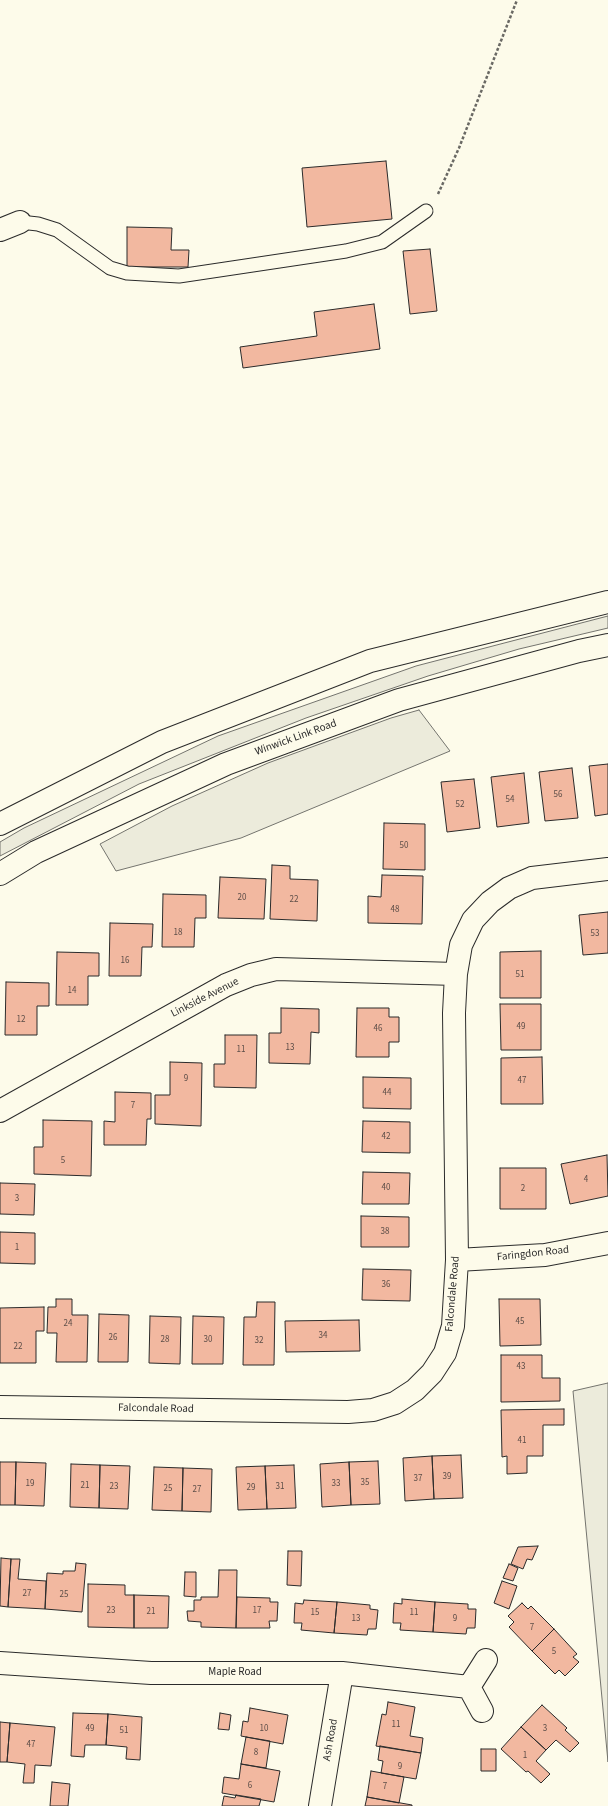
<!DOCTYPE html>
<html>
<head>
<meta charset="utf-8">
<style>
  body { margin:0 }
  canvas { display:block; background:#fdfbea }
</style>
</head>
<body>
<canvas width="608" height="1806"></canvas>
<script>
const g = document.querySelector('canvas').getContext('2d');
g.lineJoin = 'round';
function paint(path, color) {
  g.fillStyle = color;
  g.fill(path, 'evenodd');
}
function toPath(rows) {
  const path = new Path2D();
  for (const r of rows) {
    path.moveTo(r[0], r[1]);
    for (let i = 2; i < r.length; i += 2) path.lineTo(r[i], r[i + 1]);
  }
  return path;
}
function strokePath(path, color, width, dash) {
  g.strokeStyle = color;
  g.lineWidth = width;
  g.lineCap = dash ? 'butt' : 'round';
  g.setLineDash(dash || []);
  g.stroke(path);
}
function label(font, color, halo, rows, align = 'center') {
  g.font = font + ' "Source Sans 3",sans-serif';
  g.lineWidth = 3;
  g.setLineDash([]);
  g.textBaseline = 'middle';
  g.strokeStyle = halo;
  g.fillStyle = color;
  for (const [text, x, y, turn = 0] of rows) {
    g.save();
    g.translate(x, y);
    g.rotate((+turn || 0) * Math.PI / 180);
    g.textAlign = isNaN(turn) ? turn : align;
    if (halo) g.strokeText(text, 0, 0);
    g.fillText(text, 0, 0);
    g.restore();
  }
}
const green = toPath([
  [608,616,608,628,519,649,428,676,306,718,139,784,0,856,0,842,24,828,218,736,416,666,608,616],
  [419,710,450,751,241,838,116,871,100,844,172,806,268,763,391,718,419,710],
  [608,1383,608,1762,573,1391,608,1383]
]);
paint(green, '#ecebdb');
strokePath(green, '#74746e', 1);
const building = toPath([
  [386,161,392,219,307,227,302,168,386,161],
  [127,227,172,228,171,250,189,250,188,267,127,267,127,227],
  [430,249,437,311,410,314,403,251,430,249],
  [374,304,380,349,243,368,240,347,317,336,314,312,374,304],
  [608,764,608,814,595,816,589,766,608,764],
  [572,768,578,818,545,821,539,772,572,768],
  [524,773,529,823,497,827,491,777,524,773],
  [474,779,480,828,447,832,441,782,474,779],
  [384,823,425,824,425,870,383,869,384,823],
  [272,865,290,866,290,879,318,880,317,921,270,919,272,865],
  [382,875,423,876,422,924,368,923,368,896,381,897,382,875],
  [220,877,266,879,264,919,218,918,220,877],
  [163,894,206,895,206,918,195,918,194,947,162,947,163,894],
  [608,912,608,953,583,955,579,915,608,912],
  [110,923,153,924,152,947,142,947,141,976,109,976,110,923],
  [541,951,541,998,500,998,500,952,541,951],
  [57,952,99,953,99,976,88,976,88,1005,56,1005,57,952],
  [6,982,49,983,49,1006,37,1006,37,1035,5,1035,6,982],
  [500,1004,541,1004,541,1050,501,1050,500,1004],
  [281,1008,319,1009,319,1033,311,1032,310,1064,269,1063,269,1033,281,1033,281,1008],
  [357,1008,389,1008,389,1017,399,1017,399,1042,389,1042,389,1057,356,1057,357,1008],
  [225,1035,257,1035,256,1088,214,1087,214,1064,225,1064,225,1035],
  [542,1057,543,1104,501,1104,501,1058,542,1057],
  [170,1062,202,1063,201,1126,155,1124,155,1095,170,1095,170,1062],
  [363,1077,411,1078,411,1109,363,1108,363,1077],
  [115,1092,151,1093,151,1119,147,1119,146,1145,104,1145,104,1121,115,1122,115,1092],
  [43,1120,92,1121,91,1176,34,1174,34,1147,43,1147,43,1120],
  [363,1121,410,1122,410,1153,362,1152,363,1121],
  [607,1155,608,1196,570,1204,561,1164,607,1155],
  [500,1168,546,1168,546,1209,500,1209,500,1168],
  [363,1172,410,1173,409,1204,362,1204,363,1172],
  [0,1183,35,1184,34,1215,0,1214,0,1183],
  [361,1216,409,1217,409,1247,361,1247,361,1216],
  [0,1232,35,1233,35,1264,0,1263,0,1232],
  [363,1269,411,1270,410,1301,362,1300,363,1269],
  [56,1299,72,1299,72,1315,88,1315,87,1362,56,1362,57,1333,47,1333,48,1307,56,1307,56,1299],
  [499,1299,540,1299,541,1345,500,1346,499,1299],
  [257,1302,275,1302,274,1365,243,1365,244,1317,256,1317,257,1302],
  [44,1307,44,1331,36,1331,36,1363,0,1363,0,1308,44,1307],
  [99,1314,129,1315,128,1362,98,1362,99,1314],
  [150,1316,181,1317,180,1364,149,1363,150,1316],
  [193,1316,224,1317,223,1364,192,1364,193,1316],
  [359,1320,360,1351,286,1352,285,1321,359,1320],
  [501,1355,542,1355,542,1378,560,1378,560,1401,501,1402,501,1355],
  [564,1409,564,1425,543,1425,543,1456,527,1456,527,1473,507,1474,507,1456,502,1457,501,1410,564,1409],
  [461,1455,463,1498,434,1499,432,1456,461,1455],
  [432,1456,434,1499,405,1501,403,1458,432,1456],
  [378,1461,380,1504,351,1505,349,1462,378,1461],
  [0,1462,16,1462,15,1505,0,1505,0,1462],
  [16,1462,46,1463,44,1506,15,1505,16,1462],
  [349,1462,351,1505,322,1507,320,1464,349,1462],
  [71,1464,100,1465,99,1508,70,1507,71,1464],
  [100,1465,130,1466,128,1509,99,1508,100,1465],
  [294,1465,296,1508,267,1509,265,1466,294,1465],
  [265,1466,267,1509,238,1510,236,1467,265,1466],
  [154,1467,183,1468,182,1511,152,1510,154,1467],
  [183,1468,212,1469,211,1512,182,1511,183,1468],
  [538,1546,532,1560,527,1559,523,1569,511,1564,518,1547,538,1546],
  [288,1551,302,1551,301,1586,287,1585,288,1551],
  [1,1558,11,1559,8,1607,0,1606,1,1558],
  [11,1559,20,1559,18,1579,46,1581,45,1609,8,1607,11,1559],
  [76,1563,86,1564,82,1612,45,1609,47,1573,63,1574,63,1571,75,1571,76,1563],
  [509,1564,518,1568,513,1581,503,1578,509,1564],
  [219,1570,237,1570,236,1628,201,1627,201,1622,188,1621,187,1611,194,1611,194,1600,201,1600,201,1597,218,1597,219,1570],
  [185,1572,196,1572,196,1597,184,1596,185,1572],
  [502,1581,517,1586,509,1609,494,1603,502,1581],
  [88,1584,125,1585,125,1595,134,1595,134,1628,88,1627,88,1584],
  [134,1595,169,1596,168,1628,134,1628,134,1595],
  [237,1597,270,1598,270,1602,278,1602,277,1621,269,1621,270,1628,236,1628,237,1597],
  [402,1599,435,1602,433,1632,400,1630,401,1623,393,1623,394,1603,402,1604,402,1599],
  [304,1600,337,1602,334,1633,301,1630,302,1623,294,1623,295,1603,303,1604,304,1600],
  [337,1602,370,1605,370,1609,378,1610,376,1629,368,1629,367,1635,334,1633,337,1602],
  [435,1602,468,1604,468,1609,476,1609,475,1628,467,1628,466,1634,433,1632,435,1602],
  [522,1603,528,1609,531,1606,554,1629,532,1651,509,1627,514,1622,508,1616,522,1603],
  [554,1629,577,1654,573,1657,579,1662,565,1676,559,1670,555,1674,532,1651,554,1629],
  [388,1702,415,1707,410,1736,423,1738,421,1753,376,1746,382,1714,386,1715,388,1702],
  [542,1705,567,1728,565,1730,579,1743,570,1752,556,1740,546,1750,521,1727,542,1705],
  [250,1708,288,1715,283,1744,241,1736,243,1721,248,1722,250,1708],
  [73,1713,108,1714,106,1745,85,1745,84,1757,71,1756,73,1713],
  [220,1713,231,1715,229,1730,218,1729,220,1713],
  [108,1714,142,1717,140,1760,126,1759,127,1747,106,1745,108,1714],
  [0,1722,10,1723,7,1762,0,1762,0,1722],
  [10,1723,55,1727,51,1766,35,1765,34,1783,23,1783,25,1764,7,1762,10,1723],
  [521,1727,546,1750,536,1761,550,1774,541,1783,528,1771,526,1772,501,1749,521,1727],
  [246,1737,270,1741,266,1768,241,1764,246,1737],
  [380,1746,421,1753,416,1779,381,1773,383,1761,378,1760,380,1746],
  [481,1749,496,1749,496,1771,481,1771,481,1749],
  [241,1764,280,1771,274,1802,222,1793,224,1777,239,1779,241,1764],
  [371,1771,404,1777,399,1803,367,1797,371,1771],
  [52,1782,70,1784,68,1806,50,1806,52,1782],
  [236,1795,261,1799,259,1806,222,1806,224,1796,235,1798,236,1795],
  [367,1797,412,1805,412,1806,365,1806,367,1797]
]);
paint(building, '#f2b8a0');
strokePath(building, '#2b2b2b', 1);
const service = toPath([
  [20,222,38,224,57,230,110,268,127,273,179,276,346,251,382,242,426,211]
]);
const minor = toPath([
  [0,230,20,222],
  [0,1111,226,985,251,975,276,969,456,974],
  [457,1260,545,1255,608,1243],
  [0,1407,348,1412,373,1410,395,1403,415,1390,432,1373,445,1353,453,1326,457,1260,454,1013,456,974,461,945,473,920,490,902,509,888,532,878,608,869],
  [0,1663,151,1673,342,1673,469,1687],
  [482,1711,469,1687,486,1660],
  [320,1806,342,1673]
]);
const primary = toPath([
  [0,824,162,742,370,661,608,602],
  [0,874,36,852,226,764,399,700,579,651,608,645]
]);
strokePath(service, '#2b2b2b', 15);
strokePath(minor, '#2b2b2b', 24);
strokePath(primary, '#2b2b2b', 24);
strokePath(toPath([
  [438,194,459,148,517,0]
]), '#6a6964', 2.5, [3, 2]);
strokePath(service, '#fdfbea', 13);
strokePath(minor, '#fdfbea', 22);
strokePath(primary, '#fdfbea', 22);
label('9px', '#5d4e48', null, [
  ["56",558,795],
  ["54",510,800],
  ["52",460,805],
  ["50",404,846],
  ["20",242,898],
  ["22",294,900],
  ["48",395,910],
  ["18",178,933],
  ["53",595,934],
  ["16",125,961],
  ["51",520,975],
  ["14",72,991],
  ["12",21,1020],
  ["49",521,1027],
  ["46",378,1029],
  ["13",290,1048],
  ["11",241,1050],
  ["9",186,1079],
  ["47",522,1081],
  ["44",387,1093],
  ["7",133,1106],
  ["42",386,1137],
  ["5",63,1161],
  ["4",586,1180],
  ["40",386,1188],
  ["2",523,1189],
  ["3",17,1199],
  ["38",385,1232],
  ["1",17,1248],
  ["36",386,1285],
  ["45",520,1322],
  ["24",68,1324],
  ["34",323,1336],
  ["26",113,1338],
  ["28",165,1340],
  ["30",208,1340],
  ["32",259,1341],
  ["22",18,1347],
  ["43",521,1367],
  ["41",522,1441],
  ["39",447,1477],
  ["37",418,1479],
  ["35",365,1483],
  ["19",30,1484],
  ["33",336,1484],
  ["21",85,1486],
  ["23",114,1487],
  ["31",280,1487],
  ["29",251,1488],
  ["25",168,1489],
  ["27",197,1490],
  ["27",27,1594],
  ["25",64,1595],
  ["23",111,1611],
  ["17",257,1611],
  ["21",151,1612],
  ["15",315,1613],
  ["11",414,1613],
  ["13",356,1619],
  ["9",455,1619],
  ["7",532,1628],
  ["5",554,1652],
  ["11",396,1725],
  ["49",90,1729],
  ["10",264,1729],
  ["3",545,1729],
  ["51",124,1731],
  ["47",31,1745],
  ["8",256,1753],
  ["1",525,1756],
  ["9",400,1767],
  ["6",250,1786],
  ["7",385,1787]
]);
label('11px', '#2b2b2b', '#fdfbea', [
  ["Winwick Link Road",296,738,-20],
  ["Linkside Avenue",205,998,-27],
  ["Faringdon Road",533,1254,-6],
  ["Falcondale Road",453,1294,-85],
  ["Falcondale Road",156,1409,1],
  ["Maple Road",235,1673],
  ["Ash Road",331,1740,-80]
]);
</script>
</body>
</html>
